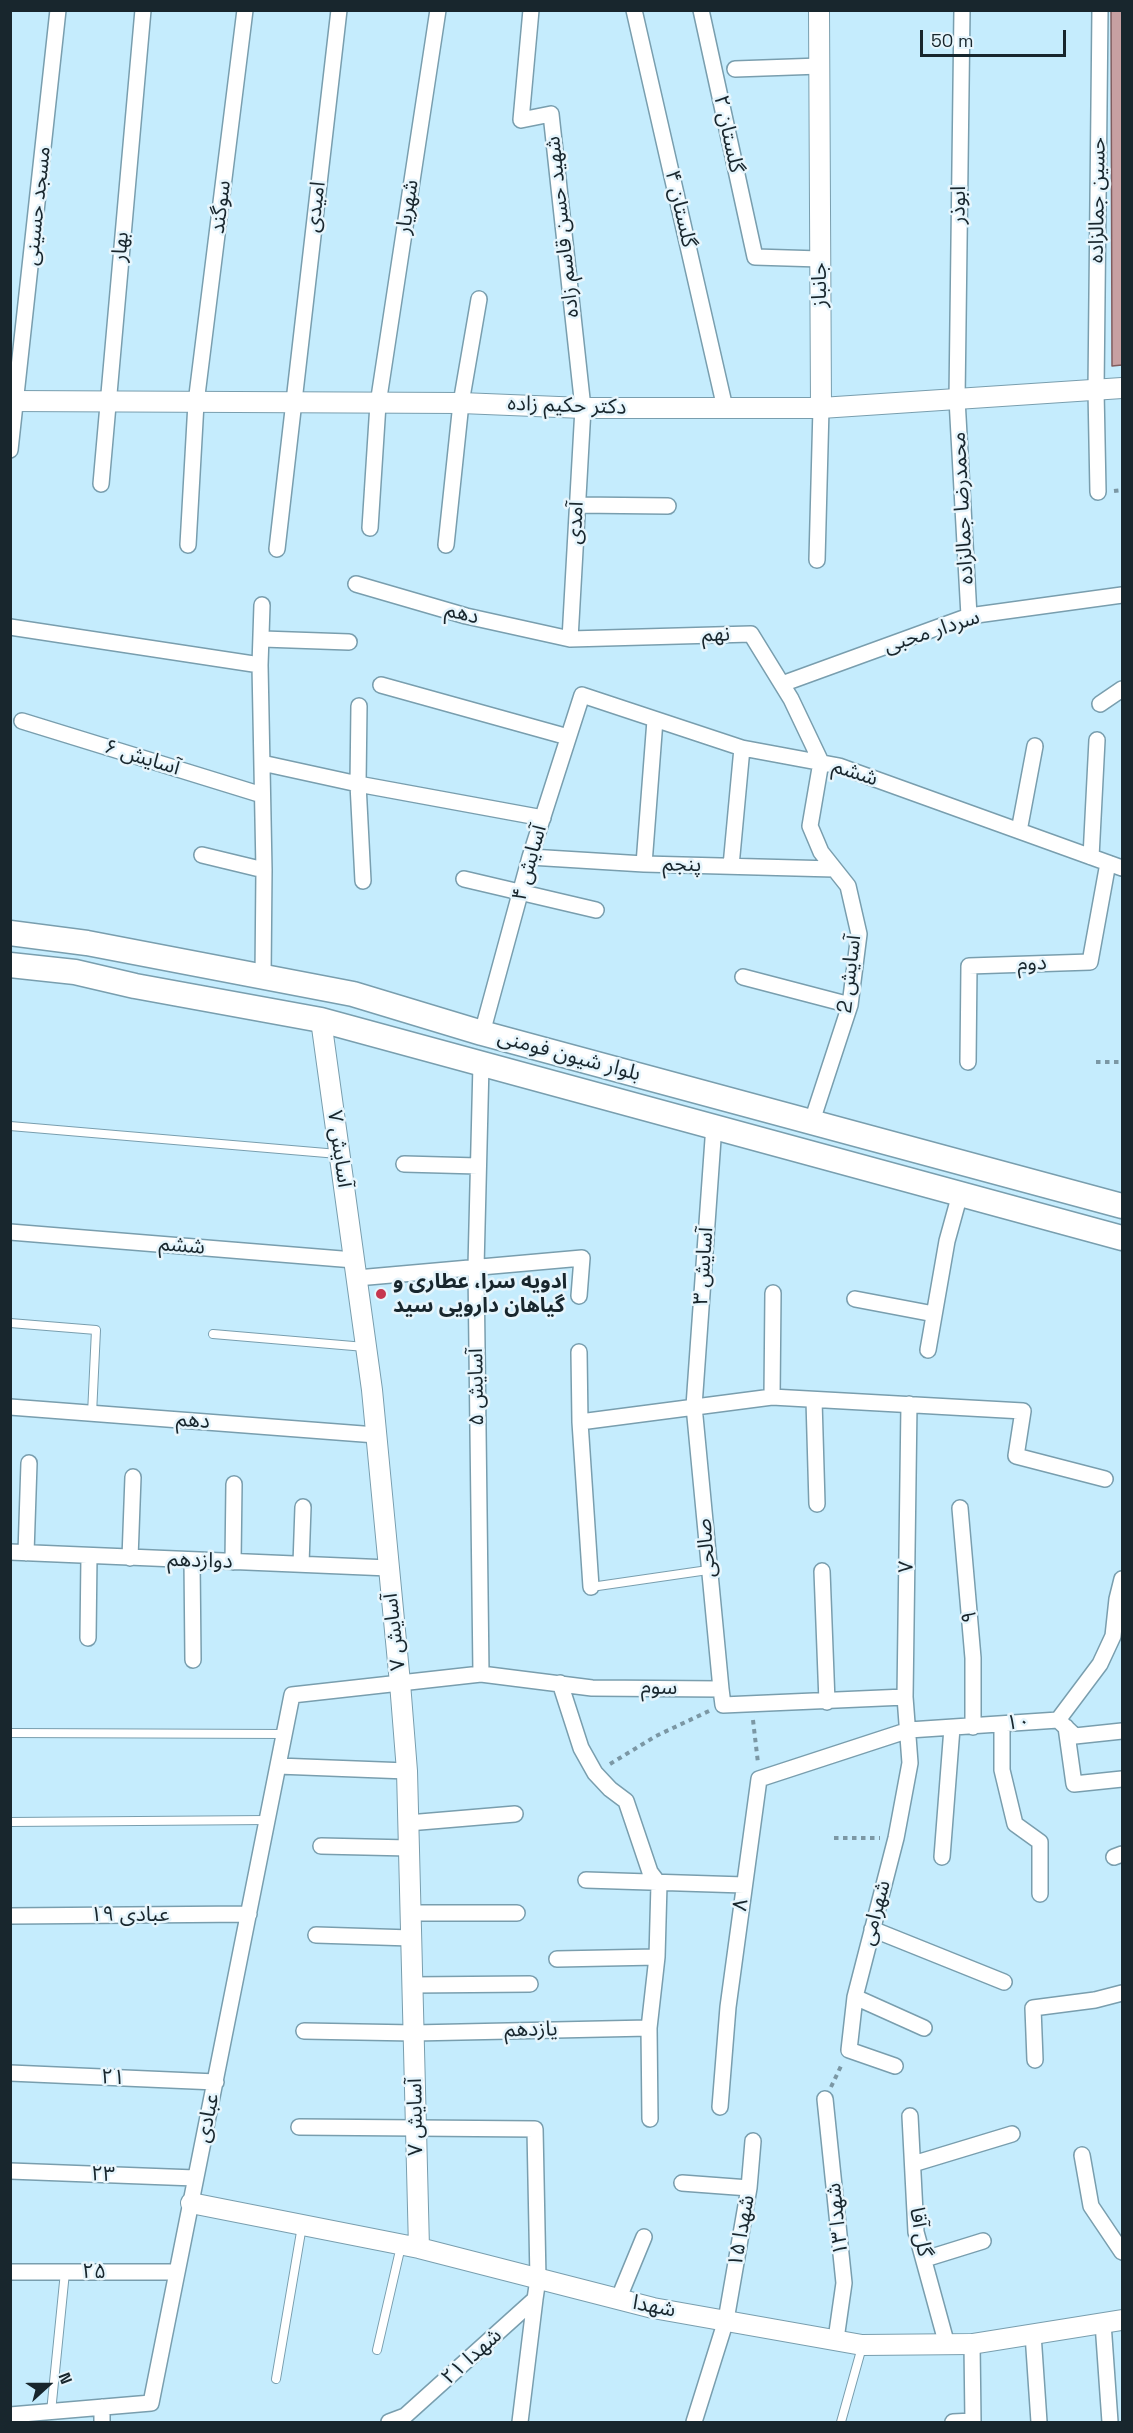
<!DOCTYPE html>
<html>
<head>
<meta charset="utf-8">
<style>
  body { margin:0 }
  #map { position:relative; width:1133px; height:2433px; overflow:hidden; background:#c5ecfd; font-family:"Space Grotesk",sans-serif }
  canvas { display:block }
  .frame { position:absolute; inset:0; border:12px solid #18262d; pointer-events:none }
  .north { position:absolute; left:18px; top:2355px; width:60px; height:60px; -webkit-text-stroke:4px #e6f5fc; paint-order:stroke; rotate:69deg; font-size:16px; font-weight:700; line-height:24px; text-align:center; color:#18262d }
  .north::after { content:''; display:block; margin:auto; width:21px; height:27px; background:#18262d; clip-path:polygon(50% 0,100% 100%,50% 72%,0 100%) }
  .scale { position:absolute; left:920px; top:30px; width:146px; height:27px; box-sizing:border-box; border:3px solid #18262d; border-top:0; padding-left:8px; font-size:18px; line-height:21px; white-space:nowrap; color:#18262d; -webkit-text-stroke:4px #e6f5fc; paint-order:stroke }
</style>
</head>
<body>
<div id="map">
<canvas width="1133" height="2433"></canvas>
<div class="frame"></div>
<div class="north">N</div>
<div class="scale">50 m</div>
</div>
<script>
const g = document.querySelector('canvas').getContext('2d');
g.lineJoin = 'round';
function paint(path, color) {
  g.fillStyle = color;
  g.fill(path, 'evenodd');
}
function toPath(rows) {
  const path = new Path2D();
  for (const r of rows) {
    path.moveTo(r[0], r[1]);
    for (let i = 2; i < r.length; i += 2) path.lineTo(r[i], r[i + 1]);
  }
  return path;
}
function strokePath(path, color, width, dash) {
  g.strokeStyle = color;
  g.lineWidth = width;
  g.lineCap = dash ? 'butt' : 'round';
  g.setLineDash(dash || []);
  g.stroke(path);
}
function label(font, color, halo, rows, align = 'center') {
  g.font = font + ' "Space Grotesk","Noto Sans Arabic",sans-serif';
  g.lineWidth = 5;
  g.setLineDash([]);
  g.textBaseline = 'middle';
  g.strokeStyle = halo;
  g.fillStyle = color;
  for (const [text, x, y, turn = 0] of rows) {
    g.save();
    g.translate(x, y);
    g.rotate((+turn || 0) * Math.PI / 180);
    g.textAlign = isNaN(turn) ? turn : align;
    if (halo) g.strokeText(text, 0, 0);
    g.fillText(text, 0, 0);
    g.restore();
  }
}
const building = toPath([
  [1111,10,1122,10,1122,365,1112,366,1111,10]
]);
paint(building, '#c7a0a2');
strokePath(building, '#805d5f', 1.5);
const service = toPath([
  [10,1126,338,1154],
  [10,1323,96,1330,92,1414],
  [213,1334,365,1347],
  [591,1587,708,1570],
  [10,1733,285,1734],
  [10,1822,268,1820],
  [377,2350,401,2246],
  [276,2379,302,2226],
  [51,2412,65,2272],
  [841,2422,862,2347]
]);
const minor = toPath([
  [531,10,521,120,551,114,583,408,570,639],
  [634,10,725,408],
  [701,10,755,257,820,259],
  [962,10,957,399,969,616],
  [735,69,820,66],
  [10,450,58,10],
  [101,484,143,10],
  [1098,492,1096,390,1100,10],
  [577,505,668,506],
  [370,528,378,404,438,10],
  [188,545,196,403,245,10],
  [446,545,461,403,479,299],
  [277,549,339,10],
  [817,560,821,408],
  [356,584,466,616,570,639,751,634,791,699,821,762,810,826,821,852,848,886,859,934,850,1005,812,1121],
  [262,605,260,665,264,870,263,977],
  [10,627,260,665],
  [263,639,349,642],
  [782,684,969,616,1122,595],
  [381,685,568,737],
  [1100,704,1122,689],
  [359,706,358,784,363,881],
  [22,721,262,795],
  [262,763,358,784,543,818],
  [1019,831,1035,746],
  [202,855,264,870],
  [530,857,644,864,834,869],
  [1091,857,1097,740],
  [644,864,655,720],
  [731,866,742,748],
  [464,879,596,910],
  [743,977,850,1005],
  [482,1033,530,857,582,695,742,748,839,766,1122,868],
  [968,1062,969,966,1090,962,1108,863],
  [714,1125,694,1406,721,1689],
  [404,1164,478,1166],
  [10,1232,354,1260],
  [357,1278,582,1258,579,1296],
  [855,1299,934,1314],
  [928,1350,947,1241,960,1194],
  [579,1352,580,1422,591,1587],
  [772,1397,773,1293],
  [814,1400,817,1504],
  [10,1407,376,1435],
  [580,1422,772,1397,1023,1411,1016,1456,1105,1479],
  [960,1508,973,1658,973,1727],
  [10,1552,389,1568],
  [26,1553,29,1463],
  [130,1558,133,1477],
  [192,1560,193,1660],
  [233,1562,234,1484],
  [301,1564,303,1507],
  [822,1571,827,1702],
  [88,1638,89,1556],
  [481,1674,476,1267,481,1064],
  [560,1683,581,1748,595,1773,610,1789,626,1801,650,1872,659,1884,657,1957,649,2028,650,2119],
  [1058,1720,1100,1664,1113,1636,1117,1599,1122,1579],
  [1002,1725,1002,1770,1015,1824,1040,1842,1040,1894],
  [1066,1727,1074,1784,1122,1779],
  [278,1766,407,1771],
  [408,1823,515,1814],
  [321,1846,409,1848],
  [942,1857,952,1728],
  [1114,1857,1122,1854],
  [586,1880,744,1885],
  [411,1913,517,1913],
  [10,1916,249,1914],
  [872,1929,1004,1982],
  [316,1935,411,1938],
  [557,1959,657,1957],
  [412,1985,530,1984],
  [855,1997,924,2028],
  [304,2031,414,2033,649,2028],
  [1035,2060,1033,2008,1095,2000,1122,1993],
  [895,2066,849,2050,855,1997,896,1838,910,1763,905,1697,909,1404],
  [10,2073,216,2082],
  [825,2099,844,2283,836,2339],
  [720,2107,728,2007,759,1779,909,1730,1058,1720,1075,1736,1122,1731],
  [910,2116,916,2232,947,2345],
  [299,2127,535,2129,538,2279,535,2299,405,2416,389,2422],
  [1082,2155,1091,2206,1122,2252],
  [913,2164,1012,2134],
  [10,2171,195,2178],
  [682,2183,749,2188],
  [925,2259,983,2241],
  [10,2272,177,2272],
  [618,2300,644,2237],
  [1103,2323,1110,2422],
  [1033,2334,1039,2422],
  [972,2344,973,2422],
  [102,2407,102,2422],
  [10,2415,151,2403,292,1695,481,1674,592,1688,721,1689,723,1705,905,1697],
  [520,2422,535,2299],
  [694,2422,726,2320,749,2188,753,2141],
  [953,2422,973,2421]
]);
const tertiary = toPath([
  [819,10,821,408],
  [10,401,461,403,583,408,821,408,1122,388],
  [321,1020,372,1390,400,1683,407,1771,419,2248],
  [191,2203,419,2248,653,2308,862,2345,972,2344,1122,2320]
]);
const primary = toPath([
  [10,933,87,943,353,994,482,1033,1122,1206],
  [10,965,75,972,135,986,321,1020,1122,1238]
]);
strokePath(service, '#799eae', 10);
strokePath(minor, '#799eae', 18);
strokePath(tertiary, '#799eae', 22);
strokePath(primary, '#799eae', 27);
strokePath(toPath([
  [1114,491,1122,490],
  [1096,1062,1122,1062],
  [753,1720,758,1763],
  [610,1764,656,1736,709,1711],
  [834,1838,880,1838],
  [831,2087,842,2064]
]), '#7b97a4', 4, [4.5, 4.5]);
strokePath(service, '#fff', 8);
strokePath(minor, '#fff', 15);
strokePath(tertiary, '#fff', 20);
strokePath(primary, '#fff', 24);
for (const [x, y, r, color] of [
  [381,1294,6,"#c6364e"]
]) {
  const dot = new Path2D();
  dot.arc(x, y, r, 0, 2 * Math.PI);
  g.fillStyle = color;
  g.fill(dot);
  strokePath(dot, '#e6f5fc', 2);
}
label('21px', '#18262d', '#e6f5fc', [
  ["گلستان ۲",728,134,78],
  ["حسین جمالزاده",1098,200,-89],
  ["ابوذر",959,205,-89],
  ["مسجد حسینی",38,206,-84],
  ["سوگند",221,207,-83],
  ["امیدی",316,207,-83],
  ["شهریار",408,207,-81],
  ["گلستان ۴",680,209,77],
  ["شهید حسن قاسم زاده",563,227,-96],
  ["بهار",121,247,-85],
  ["جانباز",820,285,-90],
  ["دکتر حکیم زاده",567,406,2],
  ["محمدرضا جمالزاده",963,508,-93],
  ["آمدی",576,523,-87],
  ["دهم",462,614,14],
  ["سردار محبی",932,632,-18],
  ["نهم",716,635,-1],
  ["آسایش ۶",142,758,17],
  ["ششم",855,773,18],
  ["آسایش ۴",530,863,-74],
  ["پنجم",682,865,1],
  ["دوم",1032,964,-2],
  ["آسایش 2",850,974,-83],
  ["بلوار شیون فومنی",569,1056,15],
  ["آسایش ۷",339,1149,82],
  ["ششم",182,1246,5],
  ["آسایش ۳",704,1266,-86],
  ["آسایش ۵",477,1387,-91],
  ["دهم",193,1421,4],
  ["صالحی",707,1548,-95],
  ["دوازدهم",200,1561,2],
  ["۷",907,1567,-89],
  ["۹",970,1617,-95],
  ["آسایش ۷",395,1632,-96],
  ["سوم",659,1688,1],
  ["۱۰",1018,1723,-4],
  ["۸",741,1905,-83],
  ["شهرامی",876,1913,-75],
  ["عبادی ۱۹",130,1915],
  ["یازدهم",531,2030,-1],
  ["۲۱",113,2078,2],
  ["آسایش ۷",416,2117,-91],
  ["عبادی",208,2118,-78],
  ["۲۳",103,2175,2],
  ["شهدا ۱۳",838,2219,-96],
  ["شهدا ۱۵",742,2231,-80],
  ["گل آقا",920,2232,80],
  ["۲۵",94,2272],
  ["شهدا",654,2307,11],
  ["شهدا ۲۱",472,2357,-42]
]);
label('bold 21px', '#18262d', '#e6f5fc', [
  ["ادویه سرا، عطاری و",393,1282],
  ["گیاهان دارویی سید",393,1306]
], 'left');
</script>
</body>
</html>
